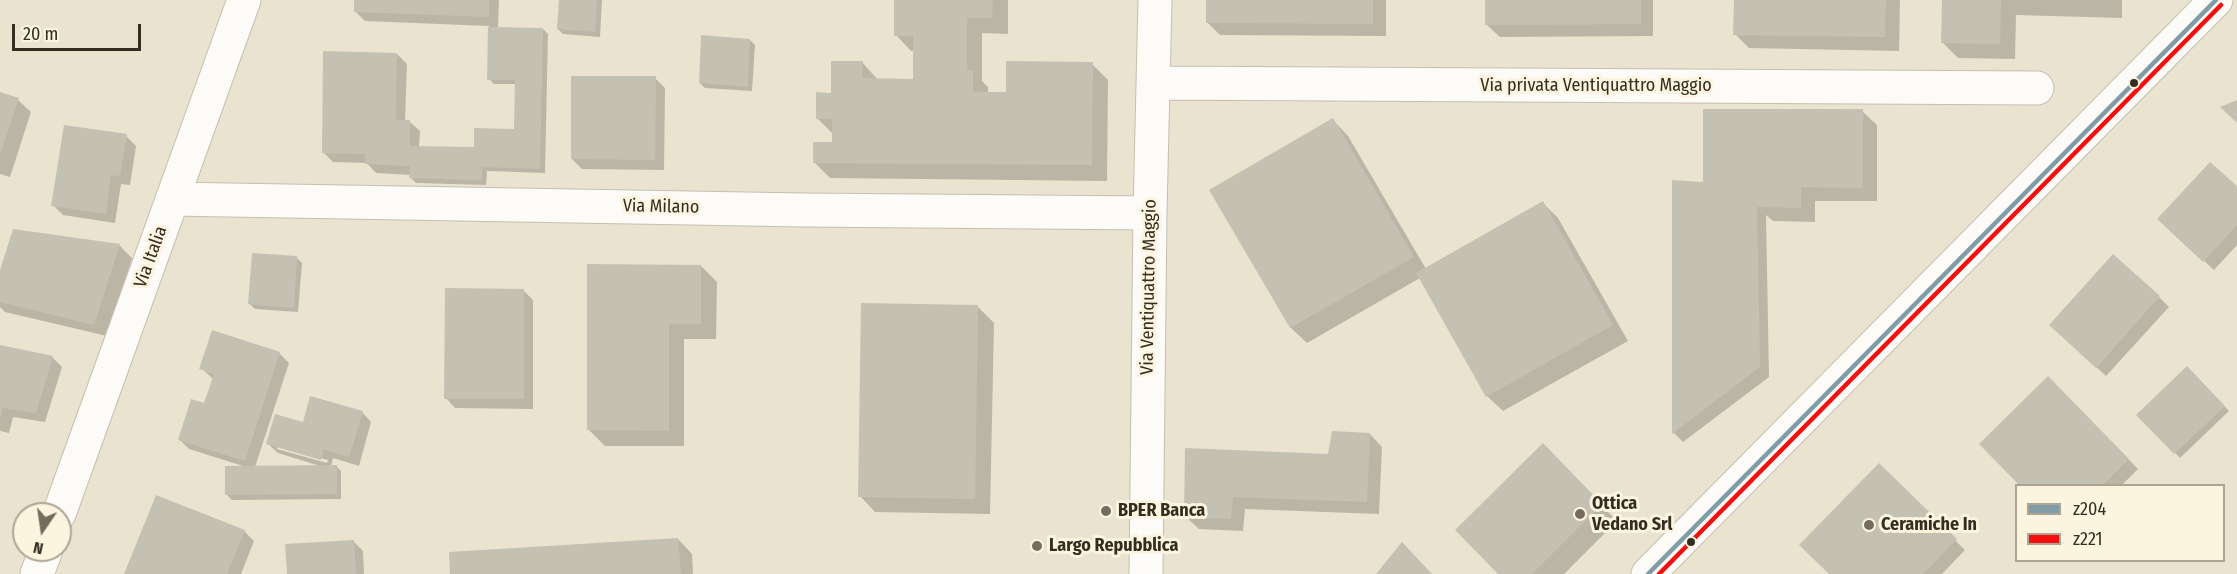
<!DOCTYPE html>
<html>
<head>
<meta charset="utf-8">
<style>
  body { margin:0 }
  #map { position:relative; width:2237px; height:574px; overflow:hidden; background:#eae3d0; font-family:"Fira Sans Condensed",sans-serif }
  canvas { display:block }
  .legend { position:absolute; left:2015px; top:484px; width:210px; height:78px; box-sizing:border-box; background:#fdf4e0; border:2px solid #ada594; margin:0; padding:8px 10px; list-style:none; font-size:18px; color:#342e21 }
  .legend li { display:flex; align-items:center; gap:12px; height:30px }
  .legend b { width:30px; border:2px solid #ada594 }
  .north { position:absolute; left:12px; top:502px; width:60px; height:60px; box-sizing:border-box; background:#fdf4e0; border:2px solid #ada594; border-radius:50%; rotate:193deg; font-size:16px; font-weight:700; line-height:24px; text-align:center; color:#342e21 }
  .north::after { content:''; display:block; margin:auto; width:21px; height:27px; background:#746d5e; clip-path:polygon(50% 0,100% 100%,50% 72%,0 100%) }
  .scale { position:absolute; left:12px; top:24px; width:129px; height:27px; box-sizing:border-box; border:3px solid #342e21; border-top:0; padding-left:8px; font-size:18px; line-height:21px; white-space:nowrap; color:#342e21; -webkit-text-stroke:4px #fdf4e0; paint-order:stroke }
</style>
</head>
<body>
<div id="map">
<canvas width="2237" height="574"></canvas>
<ul class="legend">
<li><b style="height:8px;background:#809ca7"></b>z204</li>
<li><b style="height:8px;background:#f50f0f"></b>z221</li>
</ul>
<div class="north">N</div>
<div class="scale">20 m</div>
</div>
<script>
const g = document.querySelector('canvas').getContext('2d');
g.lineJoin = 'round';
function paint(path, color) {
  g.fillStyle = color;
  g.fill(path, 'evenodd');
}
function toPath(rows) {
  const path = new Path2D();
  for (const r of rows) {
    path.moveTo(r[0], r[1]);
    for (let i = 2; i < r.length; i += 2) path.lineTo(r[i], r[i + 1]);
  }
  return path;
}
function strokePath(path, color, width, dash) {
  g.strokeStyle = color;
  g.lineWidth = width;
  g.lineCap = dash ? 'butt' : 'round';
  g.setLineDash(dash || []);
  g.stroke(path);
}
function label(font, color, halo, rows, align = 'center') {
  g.font = font + ' "Fira Sans Condensed",sans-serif';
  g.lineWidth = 6;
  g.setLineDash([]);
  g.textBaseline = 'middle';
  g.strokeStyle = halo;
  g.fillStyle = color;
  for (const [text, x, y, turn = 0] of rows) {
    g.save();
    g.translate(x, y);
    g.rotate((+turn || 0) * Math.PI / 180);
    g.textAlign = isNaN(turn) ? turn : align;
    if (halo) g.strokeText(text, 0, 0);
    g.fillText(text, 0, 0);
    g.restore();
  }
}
paint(toPath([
  [356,0,499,0,498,28,543,29,548,34,545,173,487,171,486,185,416,183,411,178,411,175,376,173,367,163,333,162,323,152,397,54,407,64,405,122,410,122,420,131,419,148,475,149,515,131,516,84,494,84,489,79,489,26,365,21,355,11],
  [560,0,602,0,600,37,563,34,558,29],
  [896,0,1008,0,1008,34,982,33,982,81,988,87,988,94,1007,94,1092,64,1108,80,1107,181,830,178,814,162,833,144,833,134,818,119,832,94,862,62,878,80,915,81,915,51,911,51,896,35],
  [1207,0,1386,0,1386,36,1220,35,1207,22],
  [1486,0,1653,0,1653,36,1500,37,1487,25],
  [1736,0,1900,0,1899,51,1749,48,1735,34],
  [1943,0,2122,0,2122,18,2016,15,2015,59,1958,58,1942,42],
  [750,40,755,45,752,91,705,88,700,83],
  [655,78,665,88,664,170,582,169,572,159],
  [0,94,18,100,31,112,10,177,0,174],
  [1862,111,1877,125,1877,201,1815,201,1815,222,1773,221,1766,215,1769,377,1683,442,1674,433,1674,181,1704,184],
  [1333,120,1348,136,1426,269,1543,203,1558,218,1628,341,1503,411,1487,396,1420,278,1307,343,1291,328,1211,191],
  [126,136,136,146,130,185,121,184,115,223,63,215,53,205],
  [2237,188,2237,245,2214,270,2169,228],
  [14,231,120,246,132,258,107,336,5,312,0,307,0,274],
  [297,258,302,263,298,312,255,309,250,304],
  [701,266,717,282,716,339,684,339,684,446,605,446,589,430],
  [523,290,533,300,533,409,455,408,446,398],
  [2159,297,2169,307,2106,376,2060,334],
  [978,307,994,323,990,514,875,512,860,496],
  [0,346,52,357,62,367,45,422,13,417,9,433,0,431],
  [279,353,289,363,255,467,320,466,278,453,268,444,304,423,362,412,371,422,359,466,333,458,331,466,336,466,341,471,341,499,232,500,226,494,243,466,189,449,179,439,205,404,213,379,201,368],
  [277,446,328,460,327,463,277,449],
  [2187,368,2229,411,2180,458,2138,415],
  [2048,378,2138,469,2121,486,2022,486],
  [1370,434,1382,447,1379,514,1245,509,1243,531,1199,529,1186,517,1330,455],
  [1543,445,1617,521,1564,574,1500,574],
  [1879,465,1965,550,1942,574,1831,574],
  [244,531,254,541,241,574,126,574],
  [678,539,692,554,693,574,451,574],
  [353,541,363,551,364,574,288,574]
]), '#0003');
paint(toPath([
  [354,0,489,0,489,17,354,12],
  [559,0,597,0,595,32,557,29],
  [894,0,993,0,992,18,967,18,967,70,973,70,973,92,1006,92,1006,61,1093,62,1092,165,813,163,813,142,832,142,832,119,816,119,816,92,831,93,831,61,863,61,862,78,913,79,913,36,894,36],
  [1206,0,1373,0,1373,24,1206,23],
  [1485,0,1641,0,1641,24,1485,25],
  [1734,0,1886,0,1885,37,1733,35],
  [1942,0,2001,0,2000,44,1941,43],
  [488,27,543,28,540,169,482,167,482,180,409,178,410,166,365,164,365,154,322,153,323,51,397,53,396,120,410,120,410,146,474,147,474,128,514,129,515,80,487,80],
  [701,35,750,39,748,87,699,83],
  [571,76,656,76,655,160,571,159],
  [0,92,19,98,0,155],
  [2237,100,2237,123,2220,107],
  [1703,109,1863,109,1863,188,1801,187,1801,208,1757,207,1760,367,1672,434,1672,180,1703,182],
  [1333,118,1414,257,1290,328,1209,190],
  [64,125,127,134,120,176,111,175,106,214,51,206],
  [2210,162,2237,186,2237,225,2203,262,2157,219],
  [1543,201,1613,325,1486,397,1416,273],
  [13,229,120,244,94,325,0,302,0,270],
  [252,253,297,256,294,308,248,304],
  [2113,254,2160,296,2096,368,2049,325],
  [587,264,701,265,701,324,669,324,669,431,587,430],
  [445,288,524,289,524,399,444,399],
  [861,303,978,305,975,499,858,497],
  [212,330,280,352,245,461,178,440,191,399,204,403,214,374,199,369],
  [0,345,53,356,36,413,3,408,0,418],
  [2187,366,2225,406,2174,454,2136,415],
  [2048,376,2129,459,2102,486,2020,486,1979,444],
  [310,396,363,411,349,457,324,449,321,460,266,444,275,414,303,422],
  [1332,431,1370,433,1367,502,1233,497,1231,519,1184,517,1185,448,1328,454],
  [1543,443,1602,504,1532,574,1498,574,1455,530],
  [1879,463,1957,539,1923,574,1829,574,1799,545],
  [337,465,337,494,225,495,225,466],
  [156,495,245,530,227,574,124,574],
  [678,538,681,574,450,574,449,552],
  [354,540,356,574,287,574,285,544],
  [1402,542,1432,574,1376,574]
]), '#c4c1b2');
const minor = toPath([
  [1154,83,2037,88],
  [172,199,804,210,1150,213],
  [59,514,244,0],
  [37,574,46,550],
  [1146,574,1150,213,1155,0]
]);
const secondary = toPath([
  [1648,574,2216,0]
]);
strokePath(minor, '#c5bfb0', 35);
strokePath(secondary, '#c5bfb0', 35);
strokePath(minor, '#fcfbf8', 33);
strokePath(secondary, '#fcfbf8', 33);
strokePath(toPath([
  [1648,574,2216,0]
]), '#809ca7', 4.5);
strokePath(toPath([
  [1659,574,2221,5]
]), '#f50f0f', 4.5);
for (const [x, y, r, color] of [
  [2134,83,5,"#342e21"],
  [1106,511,6,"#746d5e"],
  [1580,514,6,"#746d5e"],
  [1869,525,6,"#746d5e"],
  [1691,542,5,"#342e21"],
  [1037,546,6,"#746d5e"]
]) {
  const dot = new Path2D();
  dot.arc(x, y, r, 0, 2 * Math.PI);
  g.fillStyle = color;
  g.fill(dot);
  strokePath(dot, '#fdf4e0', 2);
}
label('18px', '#342e21', '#fdf4e0', [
  ["Via privata Ventiquattro Maggio",1596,86],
  ["Via Milano",661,207,1],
  ["Via Italia",151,257,-70],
  ["Via Ventiquattro Maggio",1149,287,-89]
]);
label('bold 18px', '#342e21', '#fdf4e0', [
  ["Ottica",1592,504],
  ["Vedano Srl",1592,525],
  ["BPER Banca",1118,511],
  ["Ceramiche In",1881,525],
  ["Largo Repubblica",1049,546]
], 'left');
</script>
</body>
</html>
